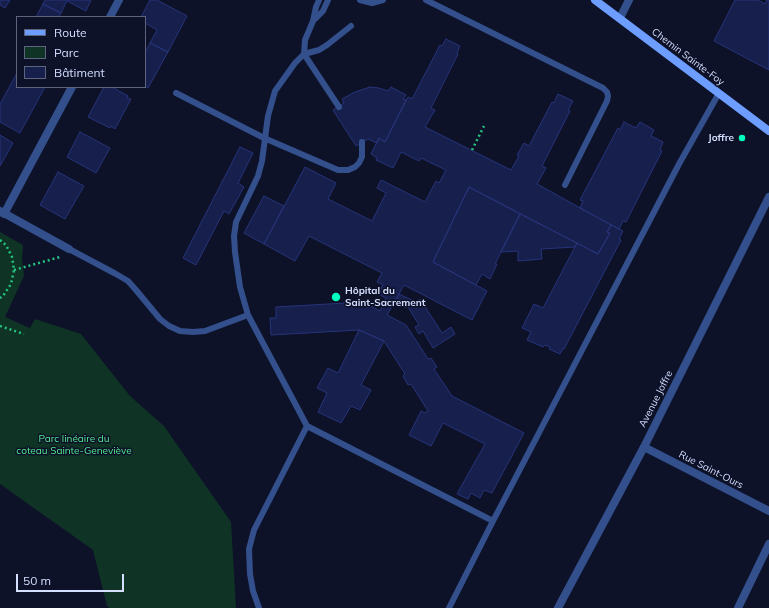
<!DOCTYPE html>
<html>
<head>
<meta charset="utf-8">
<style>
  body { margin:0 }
  #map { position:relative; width:769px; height:608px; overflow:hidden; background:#0d1229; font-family:Mulish,sans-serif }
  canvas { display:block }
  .legend { position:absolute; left:16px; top:16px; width:130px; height:72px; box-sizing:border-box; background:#0d1229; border:1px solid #5d647f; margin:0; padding:5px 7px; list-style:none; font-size:12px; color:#d5dfff }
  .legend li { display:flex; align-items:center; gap:8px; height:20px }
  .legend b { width:20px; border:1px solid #5d647f }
  .scale { position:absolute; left:16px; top:574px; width:108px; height:18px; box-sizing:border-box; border:2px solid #d5dfff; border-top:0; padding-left:5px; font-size:12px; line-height:14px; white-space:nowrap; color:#d5dfff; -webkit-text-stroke:3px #0d1229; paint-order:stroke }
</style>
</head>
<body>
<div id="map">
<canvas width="769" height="608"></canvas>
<ul class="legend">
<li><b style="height:5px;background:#6c9dff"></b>Route</li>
<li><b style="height:11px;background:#0f3325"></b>Parc</li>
<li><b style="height:11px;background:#171f4c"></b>Bâtiment</li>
</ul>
<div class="scale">50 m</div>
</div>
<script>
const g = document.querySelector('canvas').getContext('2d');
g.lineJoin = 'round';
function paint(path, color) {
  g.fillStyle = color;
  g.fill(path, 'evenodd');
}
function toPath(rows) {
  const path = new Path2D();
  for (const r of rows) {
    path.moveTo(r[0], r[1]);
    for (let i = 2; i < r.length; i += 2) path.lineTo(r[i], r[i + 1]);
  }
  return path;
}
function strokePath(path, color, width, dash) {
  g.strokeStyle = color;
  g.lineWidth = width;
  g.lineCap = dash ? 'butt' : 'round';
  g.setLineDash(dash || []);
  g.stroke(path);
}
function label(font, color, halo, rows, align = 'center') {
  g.font = font + ' Mulish,sans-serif';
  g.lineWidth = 3;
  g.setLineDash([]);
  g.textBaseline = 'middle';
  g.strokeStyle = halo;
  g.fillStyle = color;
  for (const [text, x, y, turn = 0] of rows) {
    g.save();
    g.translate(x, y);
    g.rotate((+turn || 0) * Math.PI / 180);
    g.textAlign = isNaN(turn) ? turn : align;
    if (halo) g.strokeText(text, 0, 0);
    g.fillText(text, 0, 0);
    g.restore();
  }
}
paint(toPath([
  [0,232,23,245,22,259,24,276,5,317,30,328,35,319,81,334,130,396,164,426,231,522,236,608,110,608,107,606,93,550,0,484]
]), '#0f3325');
const building = toPath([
  [0,0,10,0,5,8,0,5,0,0],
  [45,0,91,0,86,11,67,1,61,13,43,4,45,0],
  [150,0,157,0,187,16,168,52,150,43,157,30,145,23,145,17,141,17,150,0],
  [735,0,758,0,765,4,767,0,769,0,769,70,714,41,735,0],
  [43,4,61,13,59,17,36,17,43,4],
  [446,39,460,46,457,53,458,54,431,108,435,110,425,127,511,170,519,156,517,155,524,143,529,146,552,102,554,103,558,94,573,101,568,110,570,111,542,166,546,168,537,184,611,225,607,232,610,233,598,254,469,187,433,262,487,291,472,320,404,285,387,315,406,325,428,359,431,358,437,367,434,369,452,396,524,433,492,493,484,490,480,498,471,493,468,499,457,494,485,444,443,423,431,446,409,435,421,411,425,413,428,411,411,384,408,385,403,376,405,374,384,341,359,330,271,335,270,318,276,318,276,307,363,302,380,311,386,298,378,294,383,285,377,282,382,273,309,236,295,261,264,244,305,167,336,183,328,199,372,221,386,193,377,188,381,180,425,202,436,181,439,183,446,170,421,158,419,161,401,152,393,168,376,160,377,158,371,154,379,138,385,142,408,97,412,99,440,45,442,46,446,39],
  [150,43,168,52,148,88,145,86,145,53,150,43],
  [17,73,17,87,45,87,20,133,0,122,0,104,17,73],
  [104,87,112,87,128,96,127,98,131,99,115,129,111,126,110,128,88,117,104,87],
  [370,87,379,88,388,91,391,87,406,95,403,99,406,100,385,142,379,138,377,143,368,139,356,146,333,110,344,103,342,99,355,92,370,87],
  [624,122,636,128,640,122,654,130,651,136,663,142,660,150,662,151,626,222,623,221,619,229,580,208,583,201,580,200,618,128,620,130,624,122],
  [80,132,110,148,96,173,67,157,80,132],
  [0,135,13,143,0,166,0,135],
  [240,147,253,153,238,183,244,187,229,214,224,211,196,265,183,258,240,147],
  [58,172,84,186,65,219,40,205,58,172],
  [469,187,520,214,495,264,497,264,490,279,482,274,476,285,433,262,469,187],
  [264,196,284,206,264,244,244,233,264,196],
  [520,214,577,243,575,247,541,249,542,259,518,261,518,251,501,252,520,214],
  [611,225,623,231,619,239,621,240,564,349,563,348,560,354,549,349,550,347,545,345,543,347,527,340,531,332,522,328,534,304,543,308,577,243,598,254,610,233,607,232,611,225],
  [399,294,416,302,420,299,442,333,451,327,455,334,433,348,423,331,419,334,415,327,419,325,408,307,410,305,408,304,406,308,399,304,401,301,397,298,399,294],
  [359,330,384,341,361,385,371,390,360,410,351,406,341,423,318,412,327,393,317,388,328,368,338,373,359,330]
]);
paint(building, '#171f4c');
strokePath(building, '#27347a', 1);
strokePath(toPath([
  [472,150,484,126],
  [0,240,6,245,12,257,14,270,11,284,3,296,0,298],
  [14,270,60,257],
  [0,326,24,334]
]), '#23c581', 2.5, [2, 3]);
strokePath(toPath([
  [319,0,316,7,313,21,305,40,304,54,295,63,275,91,268,116,262,161,258,176,236,222,234,236,235,252,240,287,248,315,307,426,493,521],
  [360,0,372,3,383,0],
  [426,0,603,88,607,92,608,96,607,101,565,185],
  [313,21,323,11,328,0],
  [176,93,264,138,338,170,348,170,355,167,359,163,362,157,362,142],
  [339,107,304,54,319,50,327,45,351,26],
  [69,249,116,274,128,281,136,290,160,319,169,326,180,331,193,332,205,331,248,315],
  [259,608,253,591,250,574,249,549,254,530,307,426],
  [449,608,493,521,679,164,719,93]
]), '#33508d', 6);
strokePath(toPath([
  [110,17,119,0],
  [620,18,629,0],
  [0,211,69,249],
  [4,214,72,87],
  [644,447,769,511],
  [558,608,644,447,769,197],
  [738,608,769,544]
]), '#33508d', 8);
strokePath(toPath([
  [595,0,769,131]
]), '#6c9dff', 8);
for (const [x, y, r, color] of [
  [742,138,4,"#01ffbd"],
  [336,297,5,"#01ffbd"]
]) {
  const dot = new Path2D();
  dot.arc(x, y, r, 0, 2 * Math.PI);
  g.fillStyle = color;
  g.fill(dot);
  strokePath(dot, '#0d1229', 1.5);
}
label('10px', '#d5dfff', '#0d1229', [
  ["Chemin Sainte-Foy",688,57,37],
  ["Avenue Joffre",656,399,-63],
  ["Rue Saint-Ours",711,470,27]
]);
label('bold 10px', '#d5dfff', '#0d1229', [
  ["Joffre",734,138],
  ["Hôpital du",345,291,"left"],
  ["Saint-Sacrement",345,303,"left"]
], 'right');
label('10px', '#54ec8f', '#0d1229', [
  ["Parc linéaire du",74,439],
  ["coteau Sainte-Geneviève",74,451]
]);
</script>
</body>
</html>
